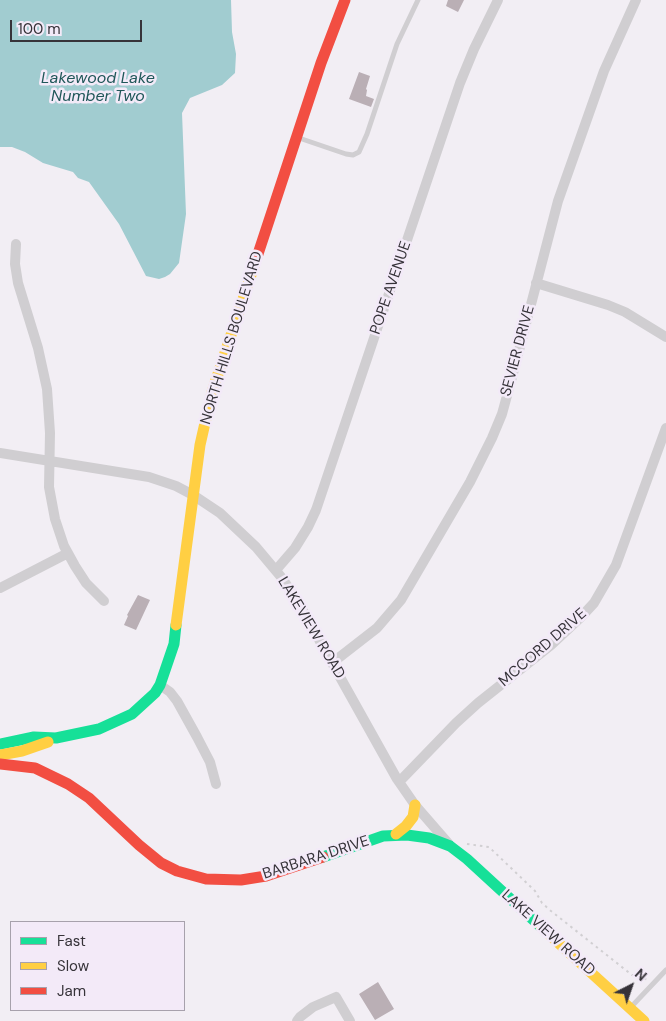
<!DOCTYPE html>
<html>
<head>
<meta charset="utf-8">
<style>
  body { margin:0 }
  #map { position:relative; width:666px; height:1021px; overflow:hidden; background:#f2eef4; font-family:"DM Sans",sans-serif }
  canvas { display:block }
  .legend { position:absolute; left:10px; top:921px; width:175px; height:90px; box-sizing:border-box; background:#f3eaf8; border:1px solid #a7a1ac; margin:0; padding:6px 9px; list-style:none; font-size:15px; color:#363339 }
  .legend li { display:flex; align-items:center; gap:10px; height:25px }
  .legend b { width:25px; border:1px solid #a7a1ac }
  .north { position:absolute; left:606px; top:961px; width:50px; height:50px; -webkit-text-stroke:4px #f3eaf8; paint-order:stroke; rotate:41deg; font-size:14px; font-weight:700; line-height:20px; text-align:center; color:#363339 }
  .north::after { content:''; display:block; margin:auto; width:18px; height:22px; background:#363339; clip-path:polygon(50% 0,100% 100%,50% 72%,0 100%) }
  .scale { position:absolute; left:10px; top:20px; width:132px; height:22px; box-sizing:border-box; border:2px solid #363339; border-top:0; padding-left:6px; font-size:15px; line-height:18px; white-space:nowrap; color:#363339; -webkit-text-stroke:4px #f3eaf8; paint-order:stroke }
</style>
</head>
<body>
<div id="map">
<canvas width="666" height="1021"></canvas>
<ul class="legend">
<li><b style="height:6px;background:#16e098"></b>Fast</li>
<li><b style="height:6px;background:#ffcf43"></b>Slow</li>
<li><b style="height:6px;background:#f24e42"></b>Jam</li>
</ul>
<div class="north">N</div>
<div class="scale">100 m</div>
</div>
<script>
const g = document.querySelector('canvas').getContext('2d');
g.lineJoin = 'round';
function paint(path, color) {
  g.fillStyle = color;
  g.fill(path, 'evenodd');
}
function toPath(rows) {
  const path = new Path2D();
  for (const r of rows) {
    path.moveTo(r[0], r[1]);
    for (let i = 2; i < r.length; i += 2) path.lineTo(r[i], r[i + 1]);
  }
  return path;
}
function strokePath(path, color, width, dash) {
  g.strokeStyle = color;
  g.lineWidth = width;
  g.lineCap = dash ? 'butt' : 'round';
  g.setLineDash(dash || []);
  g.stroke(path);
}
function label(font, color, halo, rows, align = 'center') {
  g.font = font + ' "DM Sans",sans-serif';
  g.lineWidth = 5;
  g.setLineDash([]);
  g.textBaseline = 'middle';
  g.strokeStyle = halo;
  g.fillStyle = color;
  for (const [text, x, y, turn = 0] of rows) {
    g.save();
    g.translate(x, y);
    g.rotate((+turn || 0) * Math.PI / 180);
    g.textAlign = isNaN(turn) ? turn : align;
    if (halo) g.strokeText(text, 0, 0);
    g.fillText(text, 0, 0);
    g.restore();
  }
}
paint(toPath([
  [0,0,231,0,232,32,236,54,235,73,222,85,190,98,182,113,186,214,179,263,170,274,165,277,159,279,146,276,119,224,89,182,78,178,73,172,43,163,25,152,12,147,0,147]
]), '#a1ccd0');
paint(toPath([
  [448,0,464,0,458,12,446,6],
  [359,72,370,76,366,89,367,90,366,96,374,99,371,107,349,99],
  [138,595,150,600,136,630,124,625,128,616,127,615],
  [378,982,394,1009,375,1020,359,994]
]), '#baafb5');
strokePath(toPath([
  [467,844,489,847,535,891,542,903,551,911,632,975,649,980]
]), '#d1cfd2', 2, [2.5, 4]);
strokePath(toPath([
  [299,138,346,154,353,155,359,152,367,134,397,44,418,0],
  [632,1006,666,970]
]), '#d0ced1', 5);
strokePath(toPath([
  [16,244,15,264,18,283,38,348,47,389,50,433,49,487,55,519,64,546,75,566,86,583,104,601],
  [536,283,608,305,625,312,666,337],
  [0,453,149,477,176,486,193,495,220,513,256,547,282,578,298,602,397,779,415,805,448,843],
  [276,570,295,548,308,527,316,510,460,83,474,49,498,0],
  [0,588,68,553],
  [332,663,377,628,401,600,470,482,492,438,502,414,511,381,558,201,604,71,636,0],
  [160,685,170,692,177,701,197,737,210,762,216,784],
  [399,782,456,723,478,703,551,645,582,616,594,603,616,565,666,428],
  [297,1021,300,1017,313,1007,336,997,350,1021]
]), '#d0ced1', 10);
strokePath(toPath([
  [0,744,34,737,56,738,99,729,132,714,155,693,160,685,174,644,176,625],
  [323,857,383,836,407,835,429,838,450,846,467,859,541,927]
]), '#16e098', 11);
strokePath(toPath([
  [176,625,200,445,212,392,255,263],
  [0,755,22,751,48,742],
  [396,834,406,826,413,817,415,805],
  [541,927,644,1021]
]), '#ffcf43', 11);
strokePath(toPath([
  [255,263,321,63,345,0],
  [0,764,35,768,68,784,89,798,139,845,161,863,177,871,206,879,241,880,266,876,323,857]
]), '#f24e42', 11);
label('15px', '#363339', '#f3eaf8', [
  ["POPE AVENUE",391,288,-71],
  ["NORTH HILLS BOULEVARD",232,338,-73],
  ["SEVIER DRIVE",518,351,-75],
  ["LAKEVIEW ROAD",311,628,59],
  ["MCCORD DRIVE",543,648,-41],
  ["BARBARA DRIVE",316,858,-18],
  ["LAKE VIEW ROAD",548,933,42]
]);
label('italic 16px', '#205759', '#f3eaf8', [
  ["Lakewood Lake",98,79],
  ["Number Two",98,97]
]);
</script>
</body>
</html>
